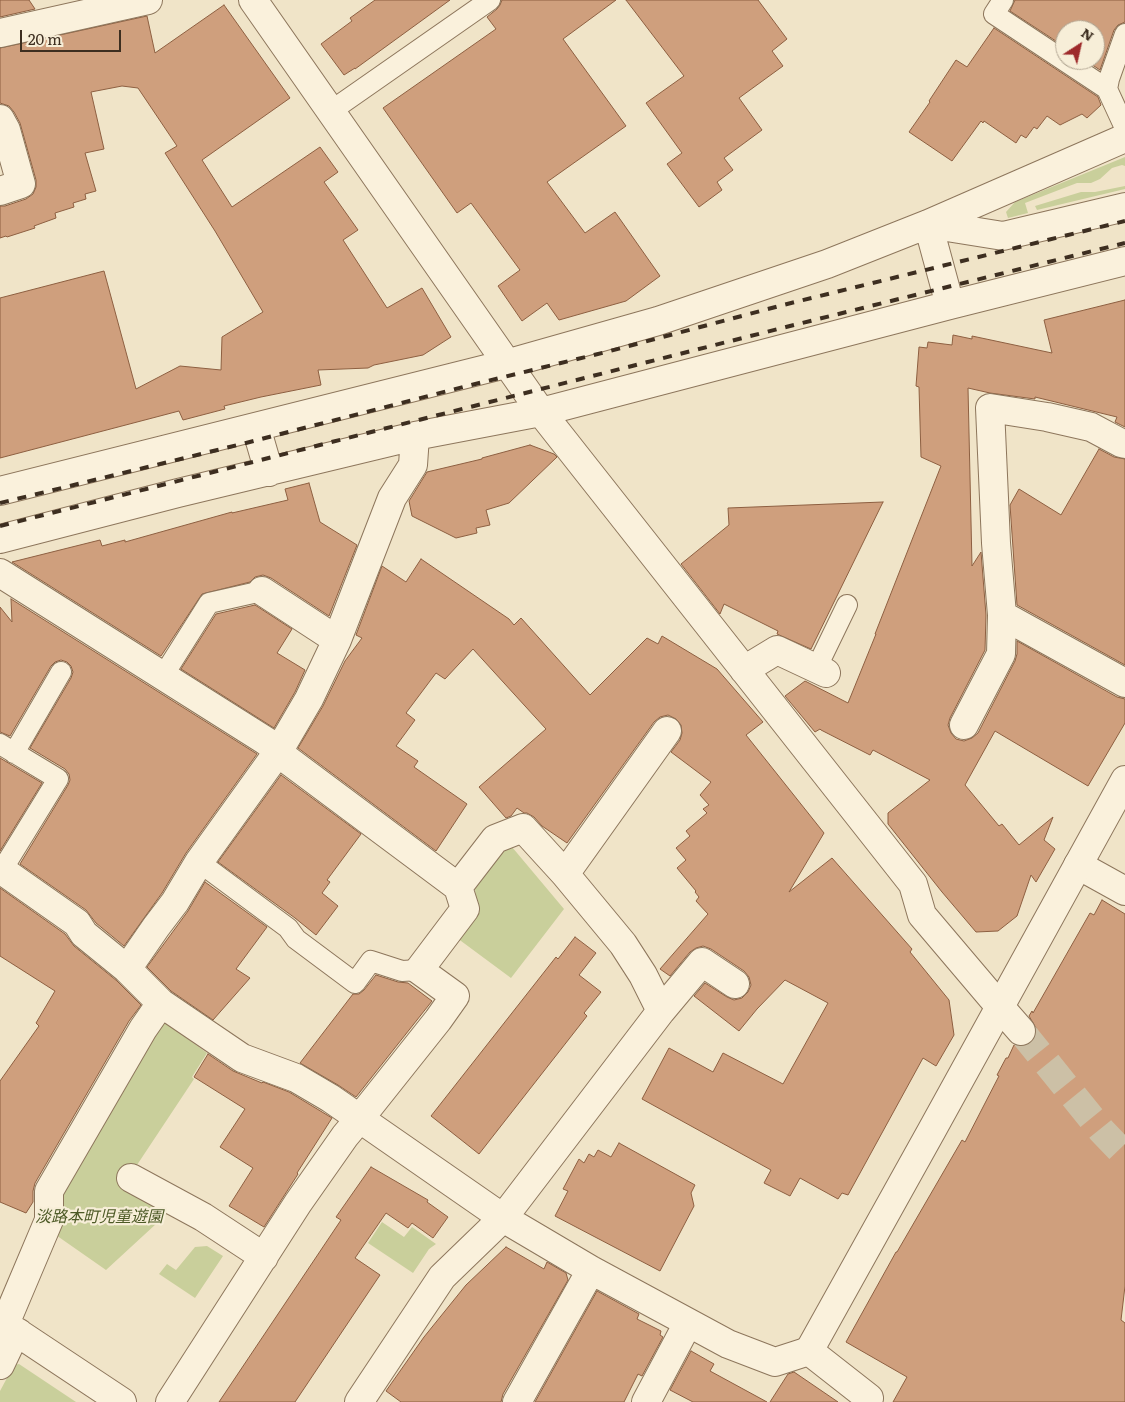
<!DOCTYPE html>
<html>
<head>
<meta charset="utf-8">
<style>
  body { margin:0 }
  #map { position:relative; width:1125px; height:1402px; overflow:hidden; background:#f0e4c8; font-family:Literata,serif }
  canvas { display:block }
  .north { position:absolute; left:1055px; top:20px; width:50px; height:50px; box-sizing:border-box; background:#f7eed8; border:1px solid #ada18e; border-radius:50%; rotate:35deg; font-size:14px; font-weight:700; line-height:20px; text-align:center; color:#3d2e20 }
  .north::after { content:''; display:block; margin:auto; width:18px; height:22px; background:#9e2a2b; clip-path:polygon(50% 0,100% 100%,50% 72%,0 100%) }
  .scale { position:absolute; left:20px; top:30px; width:101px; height:22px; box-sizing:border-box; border:2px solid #3d2e20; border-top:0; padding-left:6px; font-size:15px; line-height:18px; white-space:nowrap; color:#3d2e20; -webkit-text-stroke:4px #f7eed8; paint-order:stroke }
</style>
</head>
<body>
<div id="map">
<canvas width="1125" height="1402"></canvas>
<div class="north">N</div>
<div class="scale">20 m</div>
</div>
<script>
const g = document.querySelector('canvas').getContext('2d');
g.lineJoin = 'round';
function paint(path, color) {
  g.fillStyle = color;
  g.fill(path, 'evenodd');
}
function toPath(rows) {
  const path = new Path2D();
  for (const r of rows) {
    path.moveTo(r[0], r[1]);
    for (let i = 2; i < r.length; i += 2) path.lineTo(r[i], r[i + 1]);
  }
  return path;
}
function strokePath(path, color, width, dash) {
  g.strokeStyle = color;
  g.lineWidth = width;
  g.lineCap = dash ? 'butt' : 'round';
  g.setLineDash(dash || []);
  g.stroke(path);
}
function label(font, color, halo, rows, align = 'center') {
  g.font = font + ' Literata,"Noto Sans JP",serif';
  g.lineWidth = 4.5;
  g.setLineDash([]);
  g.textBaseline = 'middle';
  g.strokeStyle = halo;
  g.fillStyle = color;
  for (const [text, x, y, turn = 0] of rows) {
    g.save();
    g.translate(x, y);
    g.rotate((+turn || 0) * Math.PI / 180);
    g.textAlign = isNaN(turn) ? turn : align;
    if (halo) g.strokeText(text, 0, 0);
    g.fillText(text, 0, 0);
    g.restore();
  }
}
paint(toPath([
  [1125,157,1125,166,1122,165,1112,168,1100,179,1091,183,1077,183,1025,203,1028,213,1008,218,1006,212,1015,202],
  [1125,186,1125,189,1037,210,1035,206,1081,192,1095,192],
  [512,847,564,909,511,978,457,938,476,913,475,887,499,848],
  [166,1023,207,1053,192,1077,194,1079,135,1168,118,1183,169,1212,106,1270,53,1233,54,1201,151,1033],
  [382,1222,404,1237,412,1227,436,1244,429,1249,413,1273,368,1243],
  [207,1246,223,1256,195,1298,159,1274,167,1264,176,1270,195,1247],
  [19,1364,76,1402,0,1402,0,1391,14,1365]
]), '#c9cf9b');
const building = toPath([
  [0,0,29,0,35,9,0,17,0,0],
  [375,0,450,0,355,69,355,68,344,75,321,44,352,21,350,18,375,0],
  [502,0,616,0,563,39,626,126,547,182,585,233,615,212,660,276,626,301,559,320,547,303,522,321,498,286,520,270,471,203,457,213,383,108,496,29,487,17,497,9,500,5,502,0],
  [626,0,758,0,787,39,772,51,783,66,739,98,762,130,724,158,733,170,717,182,722,190,699,207,667,164,682,153,646,103,684,76,626,0],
  [1015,0,1125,0,1125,22,1118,25,1114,30,1100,70,1085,60,1095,60,1095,30,1065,30,1065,47,1010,11,1015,0],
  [224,5,290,98,202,160,232,207,320,147,338,172,324,182,358,230,343,240,387,308,422,288,451,337,423,355,374,365,368,368,318,370,321,385,261,397,224,406,225,409,183,420,179,411,0,458,0,298,104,271,136,389,180,366,221,370,222,337,263,312,215,231,165,153,177,146,138,88,122,86,91,92,104,149,85,153,96,191,85,194,86,199,73,203,74,207,55,213,56,218,34,226,35,228,7,237,6,236,0,238,0,206,5,206,26,199,33,194,36,187,36,180,20,123,14,112,9,106,0,103,0,48,147,16,155,53,224,5],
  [994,28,1098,97,1101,105,1087,118,1082,114,1060,125,1047,116,1037,129,1034,127,1026,138,1021,135,1016,143,984,121,983,123,981,121,952,161,909,132,930,102,929,101,956,60,967,67,994,28],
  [1125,300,1125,427,1115,422,1117,417,1035,397,1035,399,990,393,968,388,972,566,981,552,986,615,985,650,950,718,948,725,951,733,956,739,964,741,972,738,978,733,1015,661,1017,654,1017,641,1117,697,1125,699,1125,723,1088,786,995,731,965,785,999,826,1002,824,1019,845,1053,817,1044,840,1055,849,1036,882,1031,875,1017,916,998,931,976,932,942,892,888,824,888,813,930,780,873,750,870,755,821,730,820,729,815,732,785,696,805,681,848,703,876,634,875,634,941,466,921,457,919,387,916,386,919,347,927,348,928,342,952,345,953,335,972,339,972,336,1052,353,1044,320,1125,300],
  [530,445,554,454,557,457,509,503,486,510,490,525,476,528,477,533,456,538,412,516,409,501,427,472,482,459,482,458,530,445],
  [1099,449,1114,457,1125,459,1125,665,1017,605,1010,505,1019,489,1061,515,1099,449],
  [309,483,320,522,357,545,329,616,271,578,263,575,255,577,250,582,202,594,161,656,12,562,100,540,102,546,125,540,125,542,232,512,232,513,288,500,285,489,309,483],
  [883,502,811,649,777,634,778,631,724,604,720,614,681,564,729,525,728,508,883,502],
  [421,559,509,619,514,625,521,618,590,695,647,638,658,644,662,636,717,669,763,722,746,735,824,833,789,892,832,858,912,949,910,952,949,1000,954,1035,936,1066,923,1058,848,1195,842,1193,838,1199,800,1178,790,1196,764,1183,771,1170,642,1099,669,1048,713,1072,723,1053,783,1084,828,1003,785,980,757,1009,739,1031,694,996,705,983,727,997,734,1000,742,998,748,992,751,985,749,977,744,971,711,949,703,946,696,948,690,952,670,976,660,969,708,914,696,901,699,897,695,892,696,891,677,868,686,860,676,848,690,836,686,831,707,813,703,809,709,805,700,795,711,782,671,752,680,740,682,733,681,725,676,719,668,715,660,717,654,722,567,843,542,826,534,817,527,813,524,813,517,808,511,816,506,818,479,787,546,729,473,649,445,679,436,673,406,713,415,720,396,746,418,761,414,767,467,804,436,851,298,748,323,706,345,661,362,638,356,635,382,566,406,582,421,559],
  [11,599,257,754,186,853,162,893,124,946,96,923,86,910,20,864,68,785,70,780,69,774,65,769,30,748,71,678,73,672,71,666,67,662,61,660,55,662,51,666,10,736,0,732,0,607,12,622,11,599],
  [255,605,292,629,277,653,305,670,295,692,274,728,181,669,216,614,255,605],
  [0,758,42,783,0,851,0,758],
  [281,775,361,834,327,880,330,882,322,893,338,906,316,935,295,918,218,862,281,775],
  [205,882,267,927,236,969,250,978,213,1020,171,991,147,967,188,911,205,882],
  [0,888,65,934,74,946,117,981,141,1005,129,1021,35,1183,33,1191,33,1202,26,1213,0,1202,0,1081,39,1026,36,1023,55,991,0,956,0,888],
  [1102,900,1125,914,1125,1286,1121,1320,1125,1323,1125,1402,893,1402,907,1377,846,1342,896,1252,897,1252,962,1140,965,1142,999,1076,997,1075,1006,1058,1008,1058,1014,1045,1024,1046,1031,1043,1036,1036,1036,1028,1029,1016,1032,1011,1033,1013,1090,913,1094,915,1102,900],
  [575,937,596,953,579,975,601,992,584,1013,587,1016,479,1154,431,1116,556,957,558,959,575,937],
  [376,975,398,982,408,983,432,1001,356,1097,338,1085,300,1063,353,994,359,994,364,990,376,975],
  [208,1054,233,1071,262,1083,263,1082,289,1092,332,1118,297,1173,298,1174,264,1227,229,1206,253,1168,220,1147,245,1109,194,1077,208,1054],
  [619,1143,695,1185,691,1193,694,1206,660,1271,555,1216,568,1191,563,1189,579,1159,584,1163,589,1154,594,1157,598,1150,611,1157,619,1143],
  [371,1167,428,1200,427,1202,448,1217,433,1238,412,1223,408,1228,386,1213,355,1258,380,1275,295,1402,219,1402,341,1220,336,1217,371,1167],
  [506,1247,544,1269,547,1262,566,1273,568,1280,503,1394,501,1402,401,1402,386,1391,424,1337,466,1285,506,1247],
  [597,1291,639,1314,637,1319,661,1331,660,1335,663,1337,642,1376,638,1374,624,1402,535,1402,597,1291],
  [691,1351,714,1364,710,1371,767,1402,693,1402,670,1390,691,1351],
  [794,1372,838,1402,770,1402,788,1374,794,1372]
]);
paint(building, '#cf9f7d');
strokePath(building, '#8d5f41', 1);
strokePath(toPath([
  [1021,1031,1101,1130,1125,1155]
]), '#ccc0a6', 28, [28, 14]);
const service = toPath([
  [1003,0,994,14,1107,89,1125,128],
  [1107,89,1109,79,1125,34],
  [331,111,490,0],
  [816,669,847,605],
  [163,676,209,603,262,591],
  [0,744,58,779,2,870],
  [14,753,61,672],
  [199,862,288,928,296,939,355,983,371,961,402,971,419,970]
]);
const pedestrian = toPath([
  [1000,1007,1021,1031]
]);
const minor = toPath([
  [253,0,541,412,913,884,922,915,1000,1007],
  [0,33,148,0],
  [0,119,6,130,21,184,0,191],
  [950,305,928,224,1003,236,1125,207],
  [256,427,269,472],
  [1125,444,1121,443,1091,427,1047,417,990,408,996,543,1002,615,1125,683],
  [0,491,506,364,658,321,827,264,928,224,1125,138],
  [0,539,178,493,415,436,541,412,950,305,1125,261],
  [0,573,266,741,289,761,458,887,495,839,523,828,565,874,623,944,643,975,661,1011,503,1218,442,1277,359,1402],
  [262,591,337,640],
  [744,670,777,650,826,673],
  [964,725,1001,654,1002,615],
  [1078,865,1125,891],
  [0,869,77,923,84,934,127,969,161,1003,242,1058,296,1078,330,1098,503,1218,591,1270,728,1344,775,1362,809,1351,869,1398,866,1402],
  [565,874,667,731],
  [127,969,156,927,175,902,199,862,278,752,309,699,337,640,392,498,413,465,415,436],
  [661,1011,702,962,735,984],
  [131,1178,203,1217,264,1257],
  [0,1321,122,1402],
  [5,1324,49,1220,49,1191,143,1029,161,1003],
  [0,1365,10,1344,19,1333],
  [170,1402,298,1203,345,1136,360,1118,438,1020,455,996,419,970,465,909,458,887],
  [517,1402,591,1270],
  [646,1402,688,1323]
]);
const tertiary = toPath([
  [809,1351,932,1130,1125,780]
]);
strokePath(service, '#8d765c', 22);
strokePath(pedestrian, '#8d765c', 30);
strokePath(minor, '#8d765c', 30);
strokePath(tertiary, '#8d765c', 30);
strokePath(service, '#faf1dc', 20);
strokePath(pedestrian, '#faf1dc', 28);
strokePath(minor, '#faf1dc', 28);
strokePath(tertiary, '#faf1dc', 28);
strokePath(toPath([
  [0,503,246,443,463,387,610,351,783,305,1125,221],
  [0,526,786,327,1125,243]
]), '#3d2e20', 4, [9, 9]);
label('italic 16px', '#4d5a26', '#f7eed8', [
  ["淡路本町児童遊園",99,1217]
]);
</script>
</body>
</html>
